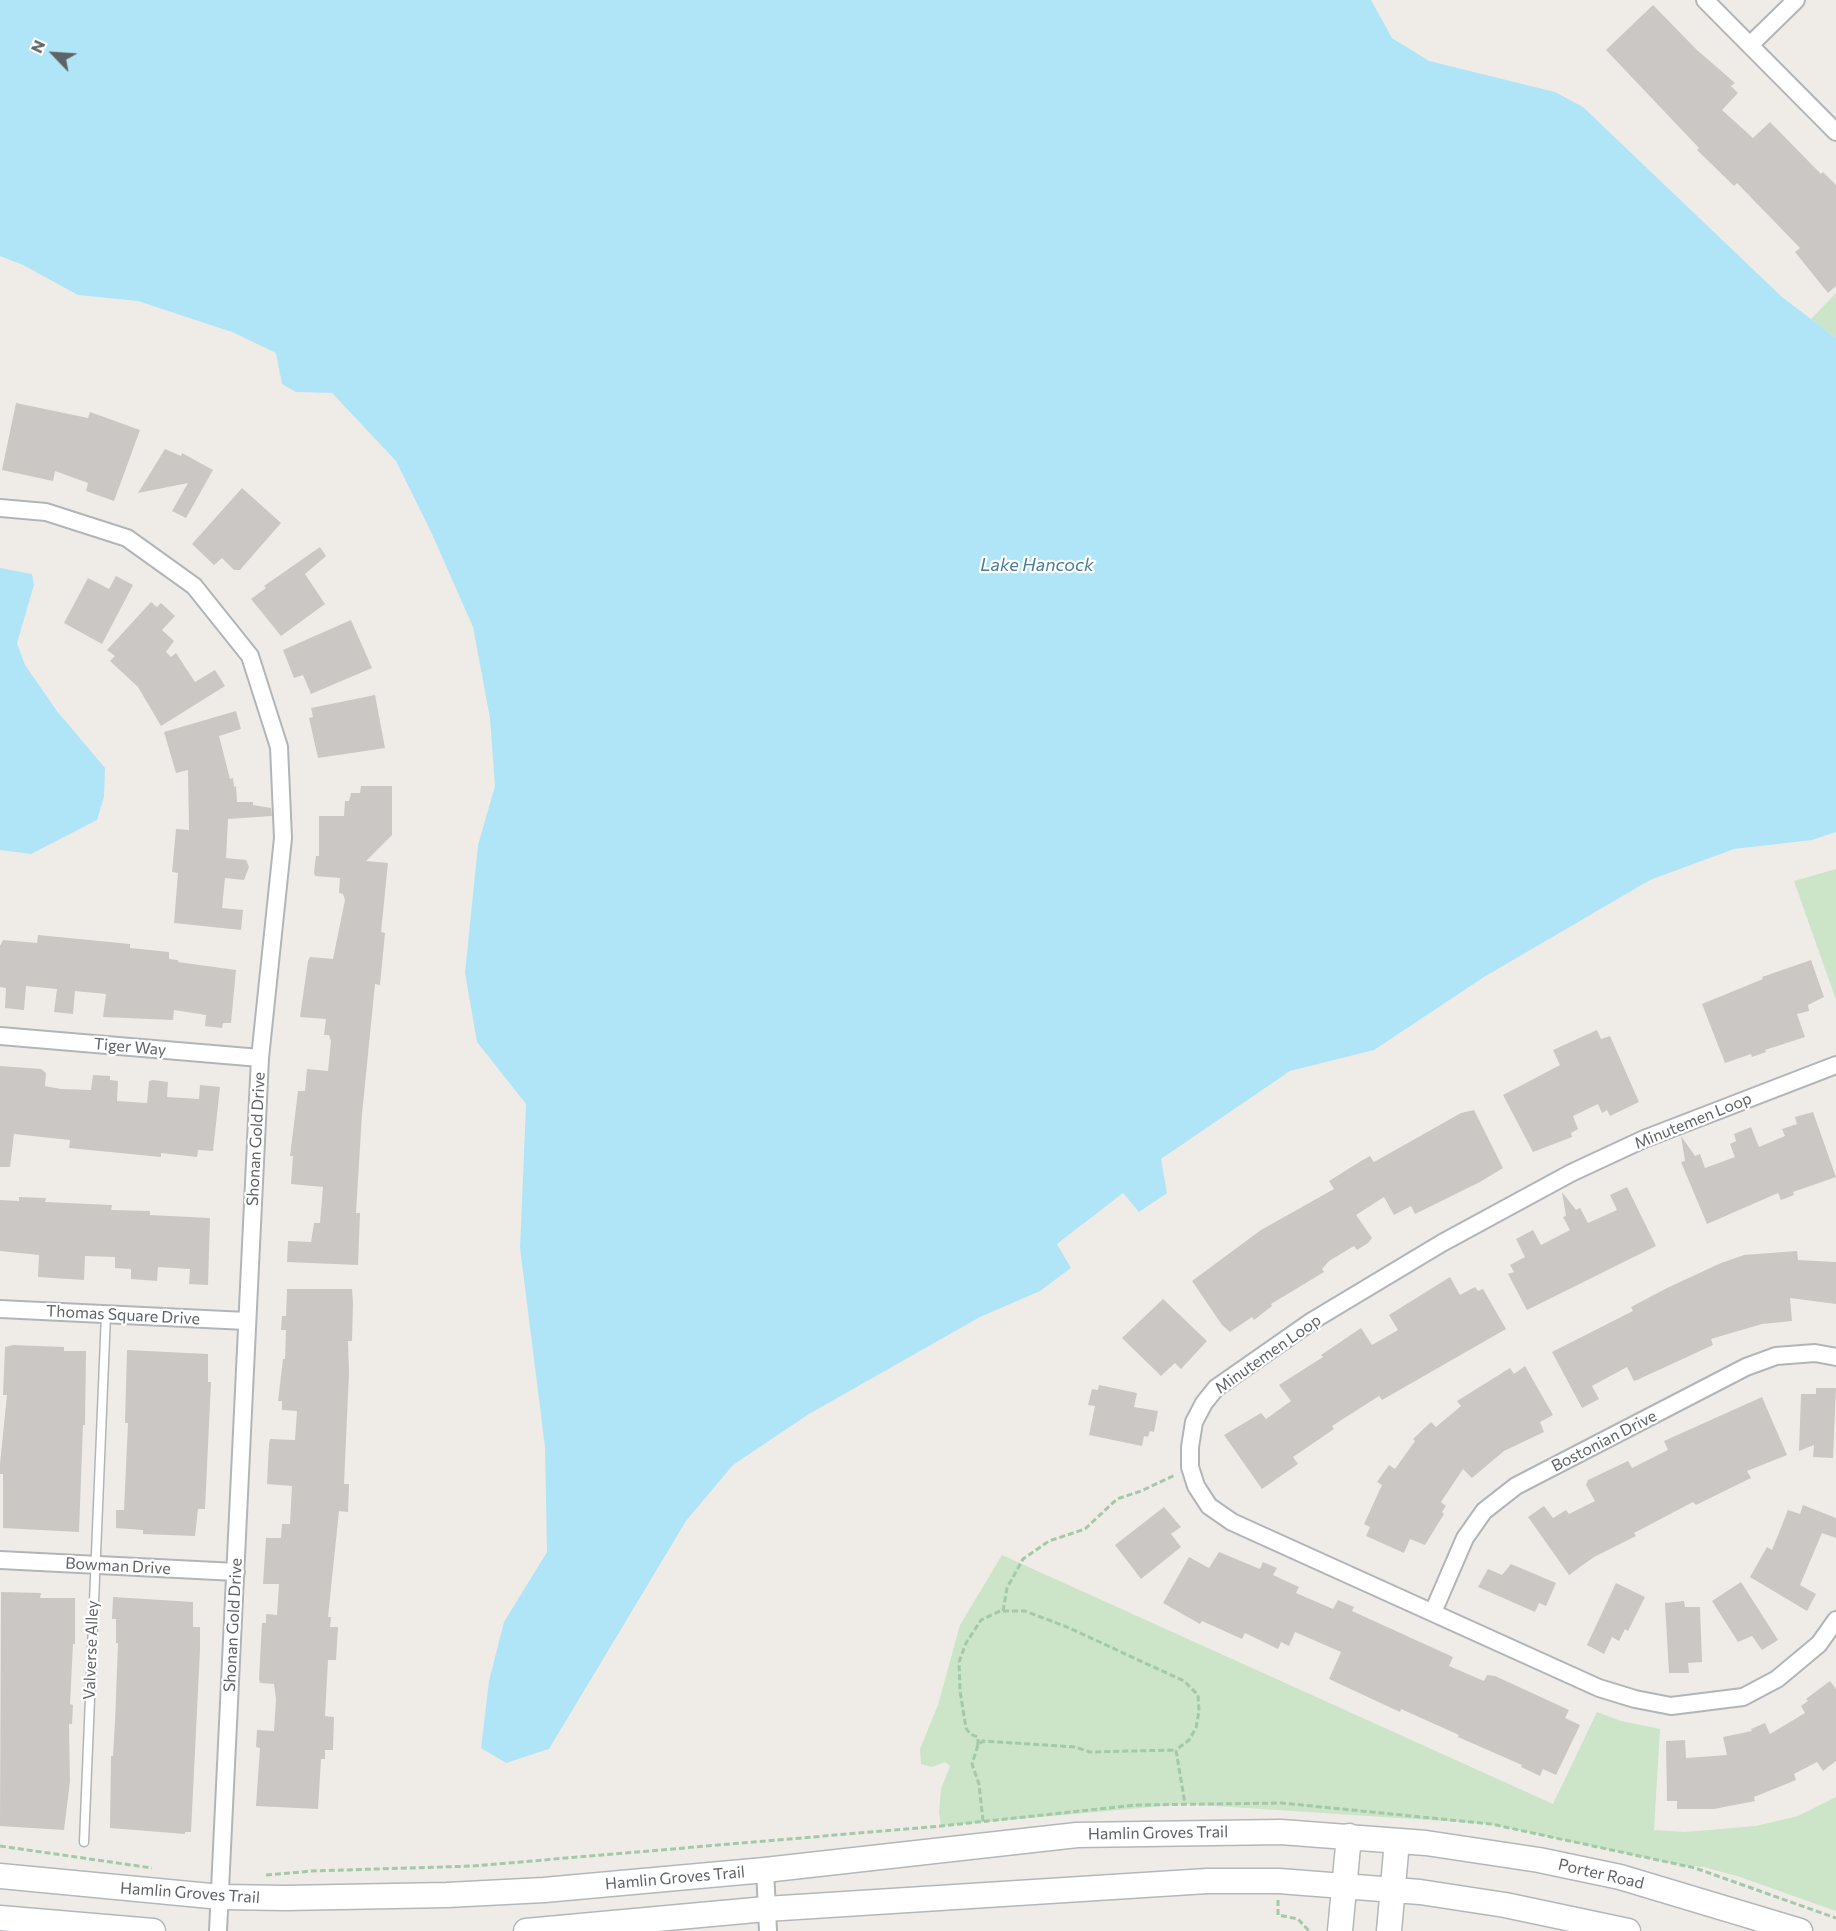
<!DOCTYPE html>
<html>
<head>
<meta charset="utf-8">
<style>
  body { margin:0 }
  #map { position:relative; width:1836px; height:1931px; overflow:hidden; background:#efece8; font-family:Commissioner,sans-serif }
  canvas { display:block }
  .north { position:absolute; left:24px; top:24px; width:60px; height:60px; -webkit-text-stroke:4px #fff; paint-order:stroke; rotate:295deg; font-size:16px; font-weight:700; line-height:24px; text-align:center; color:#5f6366 }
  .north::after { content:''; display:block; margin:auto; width:21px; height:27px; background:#5f6366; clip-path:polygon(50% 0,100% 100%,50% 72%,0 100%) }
</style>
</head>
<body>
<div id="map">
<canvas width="1836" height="1931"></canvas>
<div class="north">N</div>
</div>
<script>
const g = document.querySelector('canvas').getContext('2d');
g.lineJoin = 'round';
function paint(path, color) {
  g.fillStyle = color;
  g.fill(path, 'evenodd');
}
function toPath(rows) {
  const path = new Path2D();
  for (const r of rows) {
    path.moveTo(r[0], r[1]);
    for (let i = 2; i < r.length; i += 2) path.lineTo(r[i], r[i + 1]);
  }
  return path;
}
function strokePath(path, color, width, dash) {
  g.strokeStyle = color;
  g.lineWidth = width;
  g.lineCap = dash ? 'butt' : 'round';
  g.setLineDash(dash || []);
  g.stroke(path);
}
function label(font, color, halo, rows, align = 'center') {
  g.font = font + ' Commissioner,sans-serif';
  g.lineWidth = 4.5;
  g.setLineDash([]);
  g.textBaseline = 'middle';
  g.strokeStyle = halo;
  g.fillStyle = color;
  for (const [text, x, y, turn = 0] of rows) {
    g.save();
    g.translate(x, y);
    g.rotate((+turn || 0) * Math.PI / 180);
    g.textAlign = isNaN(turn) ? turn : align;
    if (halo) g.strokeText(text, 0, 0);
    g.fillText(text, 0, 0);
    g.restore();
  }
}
paint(toPath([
  [1836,293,1836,338,1811,319],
  [1836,869,1836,1000,1794,881],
  [1002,1555,1553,1804,1597,1712,1621,1721,1660,1729,1654,1830,1685,1832,1756,1826,1798,1816,1836,1797,1836,1911,1740,1877,1704,1867,1691,1866,1695,1868,1490,1824,1185,1804,941,1826,939,1812,941,1789,950,1766,945,1762,932,1767,921,1764,920,1749,938,1705,960,1625]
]), '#cce4c7');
paint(toPath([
  [0,0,1371,0,1392,38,1429,61,1555,92,1583,107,1782,297,1836,338,1836,832,1812,840,1734,849,1650,880,1484,977,1374,1050,1290,1071,1161,1159,1167,1193,1139,1212,1123,1193,1057,1244,1071,1268,1040,1291,980,1317,809,1414,733,1465,686,1521,549,1749,506,1763,481,1748,489,1681,504,1622,547,1552,545,1447,520,1248,526,1104,477,1042,465,973,478,845,495,786,490,718,473,627,432,534,396,461,332,393,296,392,282,384,276,353,232,332,138,301,78,295,23,265,0,256],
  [0,568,32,574,34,585,17,643,25,665,57,711,105,768,104,797,97,820,31,854,0,850]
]), '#b0e5f7');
paint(toPath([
  [1653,5,1697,50,1735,83,1731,86,1738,93,1722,110,1753,138,1770,122,1821,174,1823,172,1836,185,1836,286,1828,293,1795,252,1800,248,1737,183,1734,186,1697,150,1699,148,1606,50],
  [16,403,88,418,90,412,140,430,114,501,86,491,88,483,55,471,53,481,2,470],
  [165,449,181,456,182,453,213,470,186,518,172,511,188,483,138,493],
  [242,488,281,523,240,570,234,570,222,558,214,565,192,544],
  [320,547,326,556,305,574,325,604,281,636,251,599,266,588,264,586],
  [116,576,133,585,102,644,64,623,88,578,109,589],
  [151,602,157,607,161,603,175,616,162,630,174,641,166,652,171,657,176,653,195,682,215,670,225,686,161,726,138,687,110,661,115,656,107,650],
  [351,620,372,668,311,694,303,675,294,678,283,650],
  [375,695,385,748,318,758,309,718,313,717,311,708],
  [236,711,241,729,219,736,230,779,233,778,234,787,236,786,237,802,253,802,253,805,271,808,272,816,228,819,226,858,246,860,249,867,244,880,225,878,222,908,243,910,241,930,174,923,178,873,172,872,176,829,189,830,188,770,176,773,164,732],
  [361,786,392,786,392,835,366,861,388,863,381,932,385,933,380,985,375,984,362,1114,356,1213,360,1213,358,1265,287,1262,288,1241,311,1242,314,1223,320,1223,323,1187,291,1184,293,1156,290,1156,298,1091,305,1091,307,1069,328,1071,331,1041,329,1035,324,1035,326,1019,300,1017,308,961,310,957,333,959,345,900,343,894,339,893,340,878,315,876,314,872,316,856,319,856,319,816,344,816,345,801,349,801,351,793,360,793],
  [38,935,130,944,130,948,169,952,169,959,178,960,178,962,236,970,231,1023,223,1023,222,1028,205,1026,206,1015,174,1010,173,1020,103,1017,106,994,75,991,73,1014,54,1012,57,989,26,986,24,1010,5,1008,6,988,0,987,0,946,3,940,37,943],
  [1811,960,1824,997,1808,1005,1809,1011,1797,1014,1805,1037,1765,1050,1766,1052,1752,1057,1751,1054,1725,1063,1702,1004,1763,979,1762,977],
  [1597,1030,1601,1039,1610,1036,1639,1102,1610,1116,1607,1110,1602,1113,1598,1104,1573,1116,1578,1129,1571,1133,1572,1137,1533,1152,1503,1095,1560,1065,1553,1050],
  [0,1066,41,1069,46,1073,45,1086,61,1089,91,1090,93,1075,110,1076,110,1080,118,1081,117,1101,147,1103,149,1081,153,1080,168,1082,167,1097,199,1099,200,1085,220,1087,213,1151,198,1150,197,1157,161,1153,161,1157,69,1148,70,1140,14,1134,10,1167,0,1167],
  [1474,1110,1503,1168,1480,1182,1415,1214,1411,1206,1394,1215,1384,1197,1356,1215,1372,1238,1368,1243,1357,1250,1354,1246,1329,1261,1322,1269,1324,1272,1271,1304,1272,1306,1254,1320,1252,1317,1230,1332,1222,1325,1192,1281,1261,1230,1334,1189,1329,1181,1361,1161,1370,1156,1374,1162,1461,1113],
  [1813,1112,1836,1177,1793,1192,1794,1195,1781,1200,1778,1193,1707,1224,1681,1162,1685,1161,1681,1136,1695,1156,1700,1154,1705,1168,1735,1157,1730,1144,1736,1141,1734,1134,1751,1127,1759,1147,1785,1136,1782,1129,1797,1124,1795,1117],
  [1627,1187,1656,1246,1527,1310,1508,1274,1514,1272,1510,1265,1525,1257,1516,1239,1533,1230,1541,1245,1570,1230,1563,1217,1566,1216,1562,1192,1576,1210,1580,1208,1588,1223,1617,1210,1610,1195],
  [19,1197,46,1198,45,1202,112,1205,111,1210,150,1211,150,1215,210,1218,208,1285,189,1284,190,1269,158,1267,157,1281,131,1279,131,1269,115,1268,115,1257,85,1256,84,1280,38,1277,39,1255,0,1251,0,1200,19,1201],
  [1797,1251,1798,1260,1836,1262,1836,1304,1790,1298,1792,1321,1762,1324,1711,1339,1713,1345,1637,1380,1634,1381,1627,1367,1592,1386,1599,1399,1582,1408,1552,1352,1633,1311,1631,1307,1667,1288,1721,1263,1744,1255],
  [1450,1277,1460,1295,1475,1287,1478,1291,1483,1289,1506,1329,1382,1400,1379,1396,1332,1426,1334,1429,1293,1457,1298,1464,1262,1489,1224,1435,1261,1413,1266,1419,1291,1401,1279,1385,1323,1357,1321,1355,1361,1328,1372,1345,1398,1330,1389,1315],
  [287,1289,352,1289,353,1303,352,1341,348,1341,349,1373,344,1484,349,1484,348,1512,339,1511,328,1617,331,1617,330,1627,338,1627,336,1660,328,1660,325,1716,334,1717,333,1750,325,1750,325,1759,321,1759,318,1809,256,1806,260,1748,256,1747,257,1730,274,1731,276,1699,274,1684,260,1683,259,1679,262,1623,266,1623,266,1614,277,1615,279,1584,263,1584,266,1538,281,1538,282,1524,290,1524,292,1486,267,1484,269,1444,270,1439,295,1440,297,1411,282,1410,282,1401,278,1401,283,1359,285,1359,286,1330,281,1330,282,1316,286,1316],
  [1163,1299,1207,1341,1181,1369,1175,1363,1161,1376,1122,1338],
  [13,1345,64,1347,64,1351,86,1351,85,1425,83,1425,79,1532,3,1528,3,1474,0,1474,0,1464,7,1395,3,1395,4,1372,5,1347],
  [127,1350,208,1354,208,1382,211,1382,205,1509,198,1509,195,1536,143,1534,143,1530,116,1528,116,1510,124,1510,128,1423,125,1423],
  [1525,1366,1553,1415,1540,1422,1544,1432,1504,1451,1472,1478,1463,1469,1441,1502,1446,1506,1442,1512,1444,1514,1425,1545,1410,1539,1404,1553,1366,1536,1370,1527,1364,1524,1382,1485,1377,1482,1389,1465,1395,1469,1415,1441,1413,1439,1431,1422,1436,1427,1461,1406,1457,1401,1510,1368,1514,1374],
  [1099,1385,1137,1393,1134,1407,1158,1411,1154,1432,1150,1431,1148,1437,1144,1436,1142,1446,1089,1435,1095,1406,1088,1405,1092,1389,1098,1390],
  [1816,1388,1836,1388,1833,1458,1813,1457,1814,1445,1799,1451,1801,1394,1816,1394],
  [1762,1397,1787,1455,1747,1471,1751,1478,1696,1505,1693,1502,1634,1533,1636,1536,1594,1557,1569,1575,1528,1517,1544,1506,1553,1518,1566,1510,1569,1514,1595,1501,1586,1485,1588,1480,1628,1461,1632,1468,1668,1450,1664,1441],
  [1803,1505,1836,1518,1836,1538,1822,1533,1800,1585,1816,1594,1807,1611,1750,1577,1767,1547,1772,1550,1788,1510,1800,1514],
  [1164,1507,1181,1527,1171,1534,1181,1547,1141,1579,1115,1545],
  [1219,1552,1260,1569,1263,1562,1277,1568,1273,1575,1299,1587,1296,1593,1333,1609,1338,1600,1354,1607,1352,1611,1453,1657,1449,1666,1484,1681,1487,1675,1495,1676,1569,1710,1565,1718,1580,1725,1556,1775,1543,1769,1540,1776,1521,1767,1522,1765,1458,1737,1459,1735,1401,1709,1400,1712,1329,1679,1341,1652,1295,1632,1289,1646,1281,1642,1278,1649,1245,1633,1242,1639,1202,1621,1200,1624,1163,1603,1189,1557,1209,1568],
  [1511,1564,1556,1583,1546,1606,1539,1603,1535,1612,1478,1587,1488,1569,1502,1575],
  [1741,1582,1778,1640,1762,1650,1752,1636,1738,1642,1712,1601],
  [1616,1583,1645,1597,1628,1631,1625,1629,1619,1641,1612,1637,1604,1654,1587,1645],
  [1,1592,41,1593,40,1598,75,1598,75,1644,73,1644,70,1704,73,1705,72,1724,69,1724,70,1781,64,1830,0,1826],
  [113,1597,193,1602,193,1627,200,1627,200,1650,191,1832,185,1832,185,1834,110,1828,111,1756,113,1756,115,1722,118,1643,116,1643,116,1619,112,1619],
  [1684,1601,1685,1607,1700,1607,1702,1662,1688,1663,1689,1673,1669,1673,1665,1603],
  [1830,1681,1836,1689,1836,1761,1823,1771,1817,1762,1794,1774,1796,1780,1754,1797,1755,1801,1714,1809,1677,1809,1677,1801,1667,1801,1666,1741,1685,1740,1686,1758,1727,1755,1723,1737,1752,1731,1751,1729,1765,1723,1770,1734,1805,1713,1801,1706,1808,1701,1806,1699]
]), '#cbc7c4');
const lane = toPath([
  [84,1842,106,1314]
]);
const street = toPath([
  [1705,0,1836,132],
  [1750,45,1796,0],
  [0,508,46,512,127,538,194,586,250,656,279,747,283,838,260,1058,218,1931],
  [0,1036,260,1058],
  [1836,1065,1644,1139,1571,1173,1442,1243,1312,1321,1216,1388,1204,1403,1194,1422,1190,1447,1190,1467,1196,1486,1209,1506,1232,1522,1599,1688,1635,1699,1671,1706,1743,1697,1777,1679,1819,1644,1836,1620],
  [0,1309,246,1321],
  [0,1560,236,1572],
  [1433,1612,1465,1538,1484,1511,1516,1486,1746,1367,1776,1356,1815,1353,1836,1357],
  [765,1870,768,1931]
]);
const secondary = toPath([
  [0,1876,221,1897,285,1898,447,1895,544,1890,765,1870,1077,1835,1281,1832,1426,1843,1539,1860,1620,1877,1800,1931],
  [0,1918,153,1931],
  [526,1931,766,1909,1207,1881,1279,1881,1420,1892,1505,1905,1628,1931],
  [1340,1931,1349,1836],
  [1389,1931,1397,1841]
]);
strokePath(lane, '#b2b5b8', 11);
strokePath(street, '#b2b5b8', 20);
strokePath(secondary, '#b4b7ba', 27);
strokePath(toPath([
  [1003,1611,1007,1588,1023,1559,1049,1541,1085,1529,1117,1499,1141,1491,1175,1475],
  [978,1745,978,1737,970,1734,966,1728,960,1691,959,1662,966,1643,981,1620,1000,1611,1025,1611,1067,1627,1184,1681,1198,1695,1199,1711,1196,1728,1189,1740,1176,1750],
  [983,1821,979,1784,972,1764,978,1745,983,1741,1075,1747,1090,1752,1176,1750,1185,1804],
  [0,1846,152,1868],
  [266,1875,312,1871,473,1866,941,1826,1136,1805,1282,1803,1491,1824,1695,1868,1836,1918],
  [1278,1900,1278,1915,1298,1919,1309,1931]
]), '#a3c9a8', 3, [6, 3]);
strokePath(lane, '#fff', 8);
strokePath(street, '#fff', 16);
strokePath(secondary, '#fff', 24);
label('16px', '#5f6366', '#fff', [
  ["Tiger Way",130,1047,5],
  ["Minutemen Loop",1693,1121,-22],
  ["Shonan Gold Drive",256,1139,-87],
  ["Thomas Square Drive",123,1315,3],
  ["Minutemen Loop",1268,1354,-35],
  ["Bostonian Drive",1604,1441,-27],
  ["Bowman Drive",118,1566,3],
  ["Shonan Gold Drive",233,1625,-87],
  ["Valverse Alley",91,1650,-88],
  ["Hamlin Groves Trail",1158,1833,-1],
  ["Porter Road",1601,1874,13],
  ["Hamlin Groves Trail",675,1878,-5],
  ["Hamlin Groves Trail",190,1893,4]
]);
label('italic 18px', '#477d97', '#fff', [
  ["Lake Hancock",1037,565]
]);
</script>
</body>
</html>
